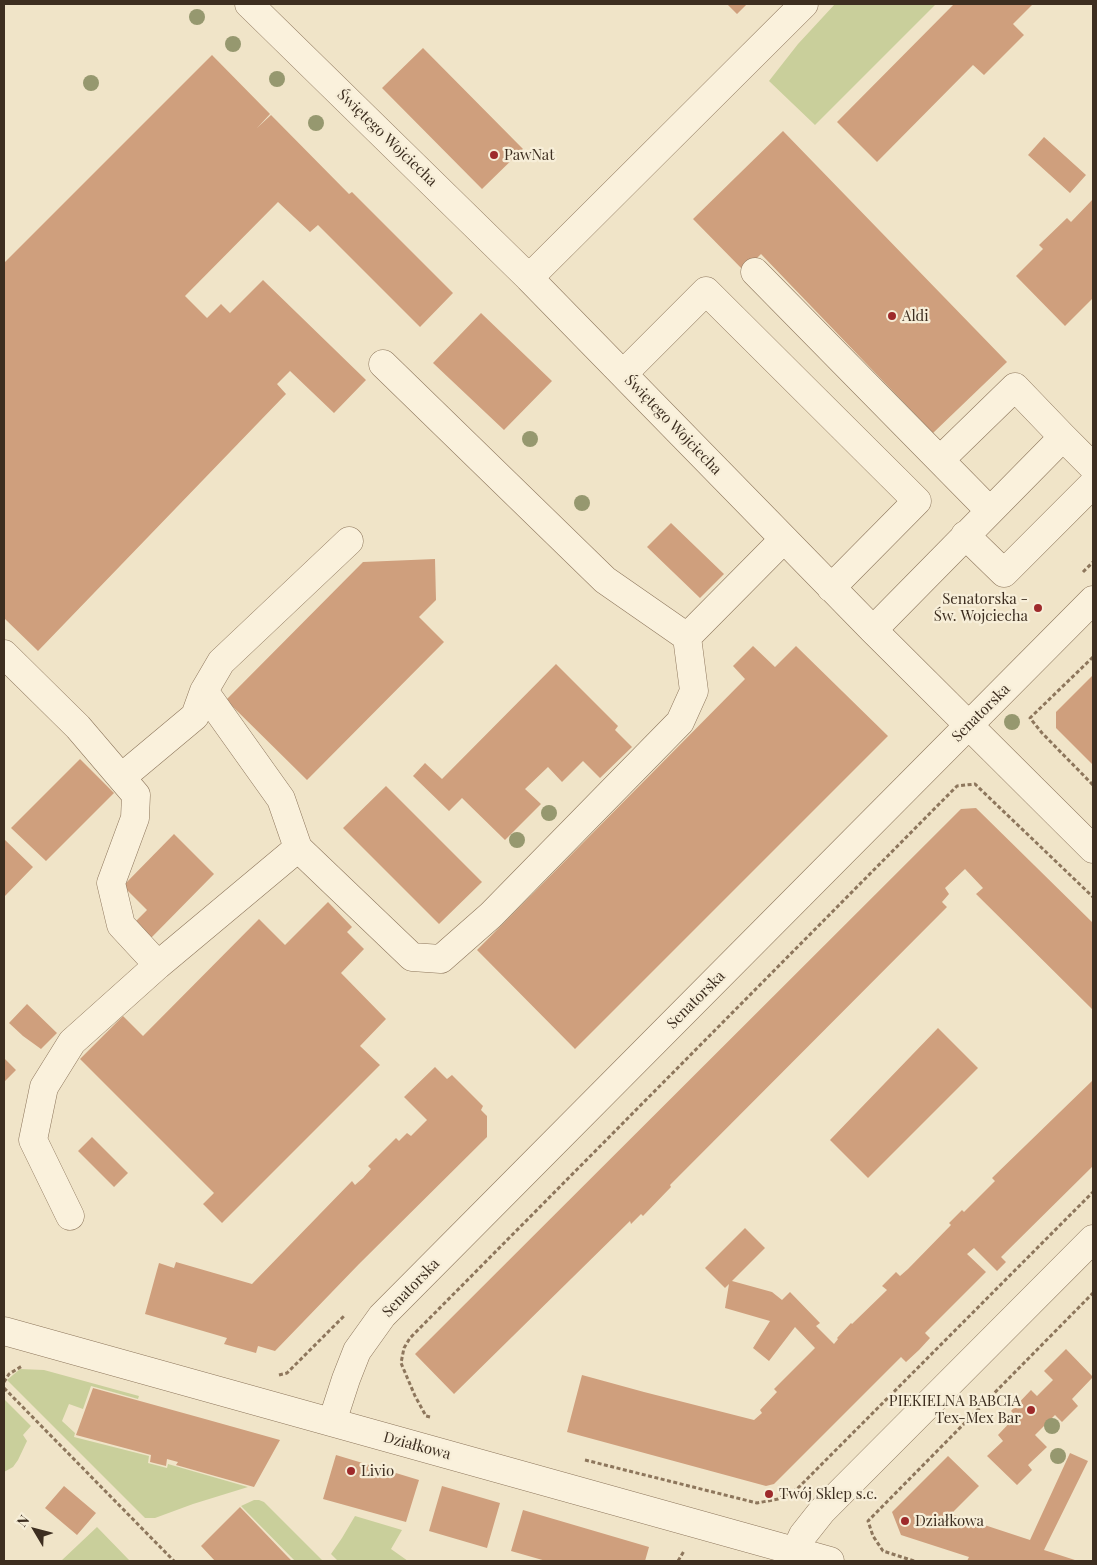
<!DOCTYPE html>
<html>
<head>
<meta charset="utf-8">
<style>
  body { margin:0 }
  #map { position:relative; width:1097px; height:1565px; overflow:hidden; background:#f0e4c8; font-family:"Playfair Display",serif }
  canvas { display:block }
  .frame { position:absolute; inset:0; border:5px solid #3d2e20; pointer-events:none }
  .north { position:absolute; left:10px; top:1505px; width:50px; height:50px; -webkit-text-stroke:4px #f7eed8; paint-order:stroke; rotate:307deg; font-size:14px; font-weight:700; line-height:20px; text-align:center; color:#3d2e20 }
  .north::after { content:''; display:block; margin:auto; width:18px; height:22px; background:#3d2e20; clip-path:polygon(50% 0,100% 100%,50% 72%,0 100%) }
</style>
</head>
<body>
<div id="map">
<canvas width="1097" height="1565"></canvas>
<div class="frame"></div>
<div class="north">N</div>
</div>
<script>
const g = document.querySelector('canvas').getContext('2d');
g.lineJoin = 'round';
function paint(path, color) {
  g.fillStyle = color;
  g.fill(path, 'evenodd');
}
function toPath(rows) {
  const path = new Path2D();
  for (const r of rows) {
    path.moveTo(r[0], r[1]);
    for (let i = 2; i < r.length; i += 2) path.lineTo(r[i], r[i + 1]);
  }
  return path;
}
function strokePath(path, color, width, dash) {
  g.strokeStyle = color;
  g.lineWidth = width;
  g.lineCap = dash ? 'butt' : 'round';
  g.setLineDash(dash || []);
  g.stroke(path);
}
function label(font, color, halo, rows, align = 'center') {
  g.font = font + ' "Playfair Display",serif';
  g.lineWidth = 4.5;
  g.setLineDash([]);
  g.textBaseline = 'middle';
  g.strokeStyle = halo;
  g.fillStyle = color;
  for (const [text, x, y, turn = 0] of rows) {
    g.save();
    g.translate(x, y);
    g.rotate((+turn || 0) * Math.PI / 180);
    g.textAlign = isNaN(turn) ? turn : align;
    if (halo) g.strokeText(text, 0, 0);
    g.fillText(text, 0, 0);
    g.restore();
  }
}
paint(toPath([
  [835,4,936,4,815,125,769,81,798,44],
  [20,1369,44,1370,139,1396,138,1399,91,1386,83,1409,69,1404,62,1421,75,1433,74,1437,149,1456,148,1463,167,1468,168,1464,248,1487,193,1504,155,1518,145,1518,7,1380],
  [4,1399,31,1426,23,1435,27,1441,18,1460,13,1467,4,1472],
  [254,1500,259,1500,264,1502,323,1561,295,1561,241,1506],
  [355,1516,402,1530,391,1549,408,1561,338,1561,331,1554,342,1538],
  [97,1527,130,1561,61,1561]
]), '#c9cf9b');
paint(toPath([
  [727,4,747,4,737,14],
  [954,4,1033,4,1013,24,1024,35,984,75,973,65,877,162,837,122],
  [423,48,523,149,482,189,382,88],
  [212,55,270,114,257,128,271,115,349,194,352,192,453,293,420,327,318,225,310,232,278,202,185,296,207,318,221,304,230,313,263,280,366,380,334,413,290,371,277,384,286,394,38,651,4,618,4,263],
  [783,131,1007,362,933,433,761,254,744,271,693,219],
  [1044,137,1086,175,1070,193,1028,155],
  [1093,199,1093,298,1065,326,1016,276,1043,249,1039,245,1067,218,1071,222],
  [481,313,552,381,504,430,433,363],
  [671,523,724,574,700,598,647,547],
  [435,559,436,600,419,617,444,642,307,780,226,700,363,562],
  [753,646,775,667,796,646,888,736,575,1049,477,950,745,679,733,666],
  [556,664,618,726,615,730,632,747,600,778,583,761,562,782,548,767,525,789,541,804,505,840,462,798,449,811,413,776,425,763,442,779],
  [1093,675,1093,765,1056,728,1056,712],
  [80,759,114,793,46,861,11,828],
  [386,786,482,882,439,924,343,828],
  [976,808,1093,923,1093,1010,976,894,983,888,965,869,945,888,949,894,942,902,947,907,670,1185,671,1187,643,1216,641,1214,631,1224,630,1221,454,1394,415,1354,961,809],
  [174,834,214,874,150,939,134,923,147,910,123,886],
  [4,839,33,867,4,897],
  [328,902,352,927,347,932,364,949,341,973,386,1019,360,1046,380,1065,222,1223,203,1204,214,1193,80,1059,123,1016,143,1036,259,919,285,945],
  [27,1004,57,1033,41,1049,23,1036,9,1023],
  [938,1028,978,1068,868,1178,830,1140],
  [4,1058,16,1070,4,1082],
  [435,1067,447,1079,452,1075,483,1106,481,1110,487,1116,487,1137,359,1264,275,1351,258,1346,256,1353,224,1344,227,1338,145,1314,159,1263,174,1268,176,1262,252,1284,352,1181,355,1185,363,1178,371,1169,368,1166,396,1138,399,1141,407,1133,411,1136,427,1120,404,1097],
  [1093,1080,1093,1166,1001,1257,1006,1262,997,1271,974,1248,967,1254,986,1272,925,1333,930,1338,919,1350,906,1362,901,1357,774,1484,766,1486,567,1432,582,1375,644,1392,754,1420,762,1413,760,1410,777,1392,774,1389,815,1348,795,1327,769,1361,753,1348,770,1321,725,1308,729,1284,725,1288,705,1268,745,1228,765,1248,732,1281,772,1292,782,1300,790,1292,820,1323,816,1326,834,1344,838,1339,837,1338,851,1323,852,1324,887,1290,882,1286,896,1272,900,1276,908,1269,951,1225,949,1223,962,1210,964,1212,995,1181,992,1178],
  [92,1137,128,1173,114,1187,78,1151],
  [1066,1349,1093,1377,1072,1399,1078,1406,1062,1422,1055,1415,1035,1435,1047,1447,1028,1465,1032,1470,1017,1485,987,1456,1003,1441,998,1435,1016,1416,1011,1411,1031,1390,1037,1396,1053,1380,1044,1371],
  [93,1388,205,1419,280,1440,254,1487,176,1465,178,1462,167,1459,166,1466,150,1462,151,1455,76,1435],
  [1070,1453,1088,1461,1044,1550,1078,1561,967,1561,969,1557,901,1535,892,1512,948,1456,979,1486,951,1514,1030,1540],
  [336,1455,419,1480,406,1522,323,1499],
  [64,1486,96,1513,77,1535,45,1508],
  [442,1486,500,1503,487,1548,429,1531],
  [240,1507,286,1555,292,1561,215,1561,201,1546],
  [523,1510,649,1547,645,1561,546,1561,511,1551]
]), '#cf9f7d');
const minor = toPath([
  [249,4,529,278,873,630,1093,849],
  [755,272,989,510],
  [529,278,804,4],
  [383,364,605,580,687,637],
  [623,374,706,291,917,501,831,588],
  [940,460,1015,387,1063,437],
  [965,535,1004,573,1093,484],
  [873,630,1063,437,1093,467],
  [4,654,78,727,136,795,135,818,111,883,121,925,158,965],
  [204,691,281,799,298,848],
  [122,777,195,716,204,691,221,662,349,541],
  [70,1216,33,1140,44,1087,72,1042,158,965,298,848,412,957,441,959,491,915,680,722,694,691,687,637,784,539],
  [4,1331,830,1561],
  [332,1422,346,1379,357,1351,382,1316,1093,600],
  [796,1550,803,1535,822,1511,1093,1239]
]);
strokePath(minor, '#8d765c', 29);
strokePath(toPath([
  [1083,572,1093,562],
  [1093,657,1030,718,1042,733,1093,785],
  [279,1375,287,1373,344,1316],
  [4,1382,9,1374,22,1366],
  [4,1388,174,1561],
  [430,1417,426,1416,415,1396,401,1363,404,1348,410,1338,957,786,975,784,1093,897],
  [585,1460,757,1503,778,1499,797,1489,1093,1192],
  [678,1561,684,1551],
  [914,1561,883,1551,873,1536,868,1521,1093,1293]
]), '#8d765c', 3, [4, 2.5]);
strokePath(minor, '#faf1dc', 28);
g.fillStyle = '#96986f';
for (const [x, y] of [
  [197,17],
  [233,44],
  [277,79],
  [91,83],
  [316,123],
  [530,439],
  [582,503],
  [1012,722],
  [549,813],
  [517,840],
  [1052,1426],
  [1058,1456]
]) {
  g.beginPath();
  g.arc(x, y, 8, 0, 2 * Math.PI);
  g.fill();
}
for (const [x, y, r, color] of [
  [494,155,5,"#9e2a2b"],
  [892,316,5,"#9e2a2b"],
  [1038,608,5,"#9e2a2b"],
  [1031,1410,5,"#9e2a2b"],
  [351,1471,5,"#9e2a2b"],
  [769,1494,5,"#9e2a2b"],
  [905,1521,5,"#9e2a2b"]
]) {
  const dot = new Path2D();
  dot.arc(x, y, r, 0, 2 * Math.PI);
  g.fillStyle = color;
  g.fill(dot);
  strokePath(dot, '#f7eed8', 2);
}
label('15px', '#3d2e20', '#f7eed8', [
  ["Świętego Wojciecha",387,138,44],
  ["Świętego Wojciecha",673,425,46],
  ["Senatorska",981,713,-45],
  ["Senatorska",696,1000,-45],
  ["Senatorska",411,1288,-46],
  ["Działkowa",417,1446,15]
]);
label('15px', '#3d2e20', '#f7eed8', [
  ["PawNat",504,155],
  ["Aldi",902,316],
  ["Senatorska -",1028,599,"right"],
  ["Św. Wojciecha",1028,616,"right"],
  ["PIEKIELNA BABCIA",1021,1401,"right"],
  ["Tex-Mex Bar",1021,1418,"right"],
  ["Livio",361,1471],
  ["Twój Sklep s.c.",779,1494],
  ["Działkowa",915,1521]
], 'left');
</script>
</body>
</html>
